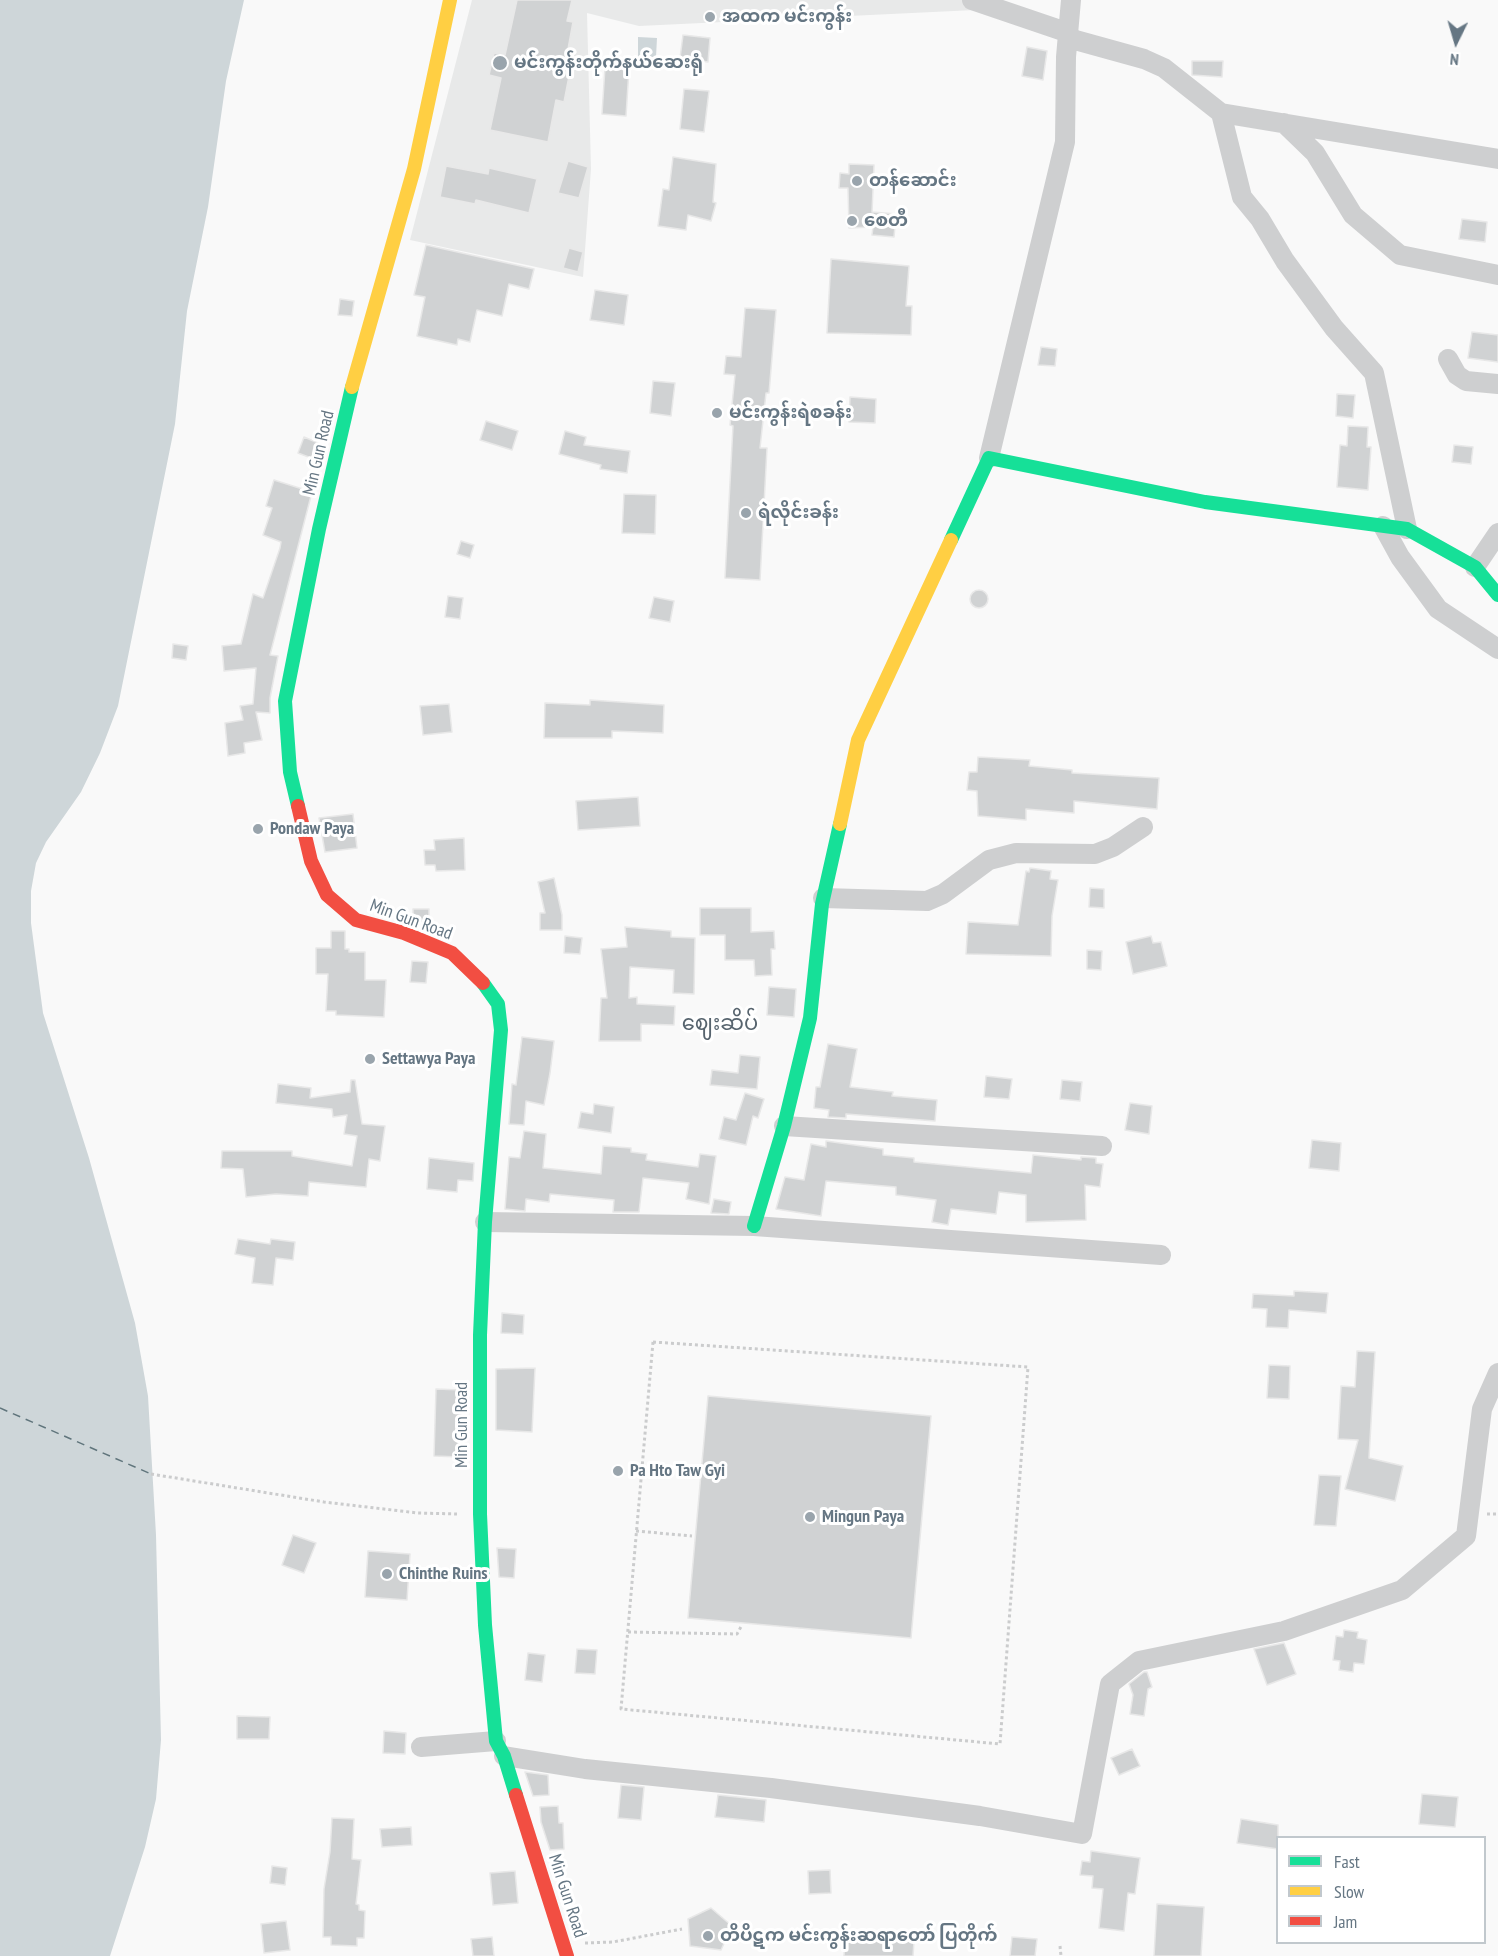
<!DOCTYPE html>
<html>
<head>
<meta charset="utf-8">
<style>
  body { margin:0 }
  #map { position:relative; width:1498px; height:1956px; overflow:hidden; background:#f9f9f9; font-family:"PT Sans Narrow",sans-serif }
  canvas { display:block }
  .legend { position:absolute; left:1276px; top:1836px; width:210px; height:108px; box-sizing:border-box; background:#fff; border:2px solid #c1c8cd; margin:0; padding:8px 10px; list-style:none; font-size:18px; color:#657683 }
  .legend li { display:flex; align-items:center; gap:12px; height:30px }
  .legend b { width:30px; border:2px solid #c1c8cd }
  .north { position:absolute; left:1426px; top:12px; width:60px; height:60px; -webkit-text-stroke:4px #fff; paint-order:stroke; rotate:185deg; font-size:16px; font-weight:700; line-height:24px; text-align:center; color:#657683 }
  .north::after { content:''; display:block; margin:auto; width:21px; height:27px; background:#657683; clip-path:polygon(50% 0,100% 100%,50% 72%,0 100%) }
</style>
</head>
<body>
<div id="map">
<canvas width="1498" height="1956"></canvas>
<ul class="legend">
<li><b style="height:8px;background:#16e098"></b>Fast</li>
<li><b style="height:8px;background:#ffcf43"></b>Slow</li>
<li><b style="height:8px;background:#f24e42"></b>Jam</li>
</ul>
<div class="north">N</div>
</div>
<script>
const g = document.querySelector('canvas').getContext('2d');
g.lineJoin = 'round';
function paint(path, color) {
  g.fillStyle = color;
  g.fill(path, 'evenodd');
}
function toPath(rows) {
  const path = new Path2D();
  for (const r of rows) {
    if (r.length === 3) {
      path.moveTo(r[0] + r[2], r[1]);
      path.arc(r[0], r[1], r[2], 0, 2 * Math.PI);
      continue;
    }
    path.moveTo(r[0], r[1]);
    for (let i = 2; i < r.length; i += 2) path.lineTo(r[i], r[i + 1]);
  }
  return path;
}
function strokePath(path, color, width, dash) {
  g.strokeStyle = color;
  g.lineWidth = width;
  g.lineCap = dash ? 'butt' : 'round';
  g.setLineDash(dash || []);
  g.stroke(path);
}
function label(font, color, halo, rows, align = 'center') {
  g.font = font + ' "PT Sans Narrow","Noto Sans Myanmar",sans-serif';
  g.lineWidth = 6;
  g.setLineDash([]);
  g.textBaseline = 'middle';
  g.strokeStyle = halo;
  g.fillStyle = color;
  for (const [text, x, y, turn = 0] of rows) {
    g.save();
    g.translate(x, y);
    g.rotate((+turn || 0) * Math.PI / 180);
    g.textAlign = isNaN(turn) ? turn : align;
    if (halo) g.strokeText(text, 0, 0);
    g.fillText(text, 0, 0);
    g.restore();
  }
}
paint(toPath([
  [472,0,974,0,975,10,639,26,587,13,591,169,583,277,410,240]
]), '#e8e9e9');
paint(toPath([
  [0,0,244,0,226,81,208,207,187,311,175,424,118,706,100,753,81,792,46,842,36,863,31,891,31,923,43,1013,89,1158,135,1323,148,1396,156,1535,161,1740,156,1799,145,1847,110,1956,0,1956],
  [638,37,657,38,656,57,638,57]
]), '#ced6d9');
strokePath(toPath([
  [0,1408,151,1474]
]), '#60757c', 1.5, [8, 6]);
const building = toPath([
  [517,0,572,0,567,21,573,22,566,60,572,61,564,102,556,100,548,142,490,130,501,78,489,75,494,53,505,55,517,0],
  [683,35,710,38,708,62,680,58,683,35],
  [1027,47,1047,51,1043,80,1022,76,1027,47],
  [1192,61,1223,61,1222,77,1192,75,1192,61],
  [605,67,629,69,626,116,602,114,605,67],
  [684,89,709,91,704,132,680,129,684,89],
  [673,157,716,164,713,202,716,203,711,221,688,215,686,230,658,226,663,189,669,190,673,157],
  [568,161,588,167,579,198,558,193,568,161],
  [849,164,874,165,872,212,896,214,894,237,872,235,873,227,849,228,848,188,839,188,840,173,849,174,849,164],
  [446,166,488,174,489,168,537,179,529,213,476,200,475,204,440,197,446,166],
  [1462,219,1487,222,1485,242,1459,239,1462,219],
  [426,245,534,269,529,289,509,284,502,316,477,310,470,342,458,339,457,345,417,336,425,297,414,295,426,245],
  [569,248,583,252,578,272,563,268,569,248],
  [831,259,909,266,906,306,912,306,911,335,827,333,831,259],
  [595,290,628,295,624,325,590,320,595,290],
  [340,299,354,301,352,316,338,315,340,299],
  [745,308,776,310,769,393,766,393,760,448,767,448,760,580,725,578,733,426,730,425,735,375,724,374,726,356,741,357,745,308],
  [1472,332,1498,335,1498,362,1468,358,1472,332],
  [1041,347,1057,349,1055,366,1038,365,1041,347],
  [653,381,675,383,671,416,650,413,653,381],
  [1337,394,1355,395,1353,418,1336,416,1337,394],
  [850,397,876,399,875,423,849,422,850,397],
  [486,421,518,431,512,450,480,440,486,421],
  [1348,426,1368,427,1367,447,1371,447,1368,490,1337,487,1340,445,1347,446,1348,426],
  [565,431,586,437,584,445,630,451,627,473,600,469,601,465,559,454,565,431],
  [304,437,323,445,319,461,298,453,304,437],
  [1454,445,1473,447,1471,464,1452,462,1454,445],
  [274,480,312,492,270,655,278,656,270,698,270,713,256,712,262,740,244,743,245,753,228,756,225,723,243,720,240,706,253,704,256,668,224,671,222,646,241,644,253,594,263,598,280,548,281,542,263,535,272,508,266,506,274,480],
  [624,494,656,495,655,534,622,533,624,494],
  [461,541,474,545,470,558,457,554,461,541],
  [979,599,9],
  [448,596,463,598,460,619,445,617,448,596],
  [654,597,674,601,670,622,649,618,654,597],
  [173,644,188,646,186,660,172,658,173,644],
  [590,700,664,705,663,733,612,731,612,738,544,738,545,703,590,705,590,700],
  [449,704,452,732,423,735,420,706,449,704],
  [978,757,1030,760,1029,766,1072,770,1072,773,1159,778,1157,809,1074,801,1074,813,1026,809,1026,820,978,816,977,791,967,790,969,772,977,772,978,757],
  [638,797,640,826,578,830,576,801,638,797],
  [353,814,357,848,325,852,319,818,353,814],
  [464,838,465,870,436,871,435,865,425,865,424,850,435,850,434,840,464,838],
  [1030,868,1051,871,1050,879,1058,880,1052,916,1051,956,966,954,968,922,1018,925,1026,871,1029,872,1030,868],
  [554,878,562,915,562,930,540,930,540,913,545,913,538,882,554,878],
  [1090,888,1104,889,1104,908,1089,907,1090,888],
  [700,908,751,908,751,932,774,931,775,949,771,949,772,975,755,976,754,960,725,960,725,935,700,935,700,908],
  [413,909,429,909,429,926,413,920,413,909],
  [625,927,671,931,671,937,695,938,694,994,673,993,674,970,630,967,629,998,637,997,637,1004,675,1006,674,1025,641,1024,641,1041,599,1041,601,998,607,998,601,949,627,947,625,927],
  [331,931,345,931,345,949,349,949,349,952,365,952,365,980,386,980,384,1017,336,1015,336,1011,326,1011,328,974,316,974,316,948,331,948,331,931],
  [565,936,582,938,580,954,564,953,565,936],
  [1151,936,1153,943,1161,942,1167,966,1133,974,1126,942,1151,936],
  [1087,950,1102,951,1101,970,1087,969,1087,950],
  [412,961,428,962,426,983,410,982,412,961],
  [769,987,796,989,794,1017,767,1015,769,987],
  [522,1037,554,1041,550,1073,544,1105,526,1101,524,1125,509,1124,512,1084,516,1085,522,1037],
  [828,1044,857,1049,850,1087,893,1092,892,1096,937,1100,935,1121,846,1114,846,1118,828,1117,829,1110,814,1108,816,1087,820,1087,828,1044],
  [740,1055,760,1057,757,1089,710,1085,712,1070,738,1073,740,1055],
  [986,1076,1012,1079,1009,1099,984,1097,986,1076],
  [351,1080,355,1080,362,1124,385,1126,380,1161,369,1159,366,1187,309,1182,308,1196,276,1194,246,1197,243,1169,221,1168,222,1151,292,1151,292,1156,352,1166,357,1136,344,1134,347,1115,333,1117,332,1109,276,1103,278,1084,311,1088,310,1098,350,1092,351,1080],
  [1062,1080,1082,1082,1080,1101,1060,1099,1062,1080],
  [745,1093,764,1099,758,1118,753,1116,746,1145,719,1139,724,1117,736,1120,745,1093],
  [1130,1103,1152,1106,1149,1134,1125,1130,1130,1103],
  [594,1104,614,1107,611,1133,578,1128,581,1112,593,1114,594,1104],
  [524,1131,546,1134,543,1168,601,1174,603,1146,631,1148,631,1152,647,1154,646,1160,698,1167,700,1154,716,1156,709,1204,686,1199,689,1183,643,1178,639,1212,613,1212,614,1200,550,1194,549,1202,526,1199,525,1211,505,1209,509,1157,520,1158,524,1131],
  [1312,1140,1341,1143,1339,1171,1309,1168,1312,1140],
  [826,1141,883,1149,883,1155,914,1158,914,1162,1031,1173,1033,1155,1081,1160,1081,1157,1096,1158,1096,1163,1103,1164,1100,1187,1085,1185,1086,1220,1026,1222,1026,1195,999,1192,996,1214,951,1209,948,1225,932,1222,936,1200,896,1195,896,1187,826,1181,821,1216,776,1209,785,1177,804,1180,811,1144,826,1147,826,1141],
  [429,1158,474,1163,473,1181,458,1180,457,1192,427,1189,429,1158],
  [714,1199,731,1202,729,1214,711,1213,714,1199],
  [238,1239,270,1244,271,1239,295,1242,293,1260,276,1258,273,1285,252,1283,255,1258,235,1254,238,1239],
  [1294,1291,1328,1293,1326,1313,1289,1310,1288,1328,1266,1327,1267,1309,1252,1308,1253,1294,1294,1296,1294,1291],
  [502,1313,524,1315,523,1334,501,1333,502,1313],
  [1357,1351,1375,1352,1369,1458,1403,1466,1395,1501,1345,1489,1358,1440,1338,1439,1341,1386,1355,1387,1357,1351],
  [1269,1365,1290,1366,1289,1399,1267,1398,1269,1365],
  [535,1368,532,1432,496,1430,496,1369,535,1368],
  [436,1389,462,1390,461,1457,434,1456,436,1389],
  [708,1396,931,1416,911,1638,688,1618,708,1396],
  [1319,1475,1341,1476,1336,1526,1314,1525,1319,1475],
  [293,1535,316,1543,304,1573,282,1565,293,1535],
  [497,1548,516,1549,514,1578,499,1577,497,1548],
  [368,1551,410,1554,407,1600,365,1597,368,1551],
  [1344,1630,1358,1632,1357,1638,1367,1640,1364,1664,1354,1663,1353,1672,1339,1670,1340,1661,1333,1660,1336,1636,1343,1637,1344,1630],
  [1284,1643,1296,1674,1267,1685,1254,1649,1284,1643],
  [577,1649,597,1650,595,1674,575,1673,577,1649],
  [528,1653,545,1655,542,1682,525,1680,528,1653],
  [1144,1672,1147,1672,1152,1687,1148,1689,1144,1716,1130,1714,1133,1695,1129,1684,1144,1672],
  [237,1716,270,1717,269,1739,237,1739,237,1716],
  [384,1731,406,1733,405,1754,383,1753,384,1731],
  [1132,1749,1140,1766,1119,1775,1111,1758,1132,1749],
  [525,1772,548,1775,549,1795,533,1796,525,1772],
  [621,1785,644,1787,641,1820,618,1818,621,1785],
  [1422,1794,1458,1797,1455,1827,1419,1824,1422,1794],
  [718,1795,766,1800,764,1822,715,1817,718,1795],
  [558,1806,559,1823,563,1823,564,1849,550,1850,541,1822,540,1807,558,1806],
  [332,1818,354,1819,352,1859,361,1860,356,1904,359,1905,359,1910,365,1911,364,1938,357,1938,357,1946,331,1945,331,1937,323,1937,324,1889,330,1852,332,1818],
  [1241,1819,1278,1825,1278,1849,1237,1843,1241,1819],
  [411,1827,412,1845,382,1847,380,1829,411,1827],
  [1091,1851,1140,1858,1135,1894,1128,1893,1124,1931,1099,1928,1103,1889,1092,1888,1093,1876,1080,1875,1082,1861,1090,1862,1091,1851],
  [272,1866,287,1868,285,1885,270,1883,272,1866],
  [830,1870,831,1893,809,1894,808,1871,830,1870],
  [515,1871,518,1903,493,1905,490,1873,515,1871],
  [1157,1904,1204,1907,1201,1956,1154,1956,1157,1904],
  [711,1908,732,1926,721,1950,690,1946,688,1919,711,1908],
  [286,1921,290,1950,264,1953,261,1924,286,1921],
  [492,1937,494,1956,473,1956,471,1939,492,1937],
  [1012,1937,1037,1939,1035,1956,1010,1956,1012,1937],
  [845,1938,914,1941,913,1956,844,1956,845,1938]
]);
paint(building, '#d0d2d3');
strokePath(building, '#e8e8e8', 1.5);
strokePath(toPath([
  [653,1342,1028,1367,1000,1744,621,1709,653,1342],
  [151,1474,324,1502,418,1513,457,1514],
  [1487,1514,1498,1514],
  [636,1531,692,1536],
  [628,1632,737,1634,742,1625],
  [585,1943,613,1942,682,1929],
  [1060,1946,1061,1956]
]), '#cbcccd', 3, [3, 3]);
strokePath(toPath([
  [972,0,1069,33],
  [1068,38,1144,59,1164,68,1221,113,1498,159],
  [1221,113,1242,197,1260,219,1285,261,1334,328,1374,373,1407,529],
  [1284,123,1315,153,1353,215,1400,255,1498,275],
  [1448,359,1457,375,1466,381,1498,384],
  [989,458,1065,142,1066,57,1071,0],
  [1383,526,1400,557,1438,609,1498,649],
  [1475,567,1498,533],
  [823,898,927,901,943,894,989,860,1016,853,1095,854,1113,847,1143,827],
  [784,1126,1102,1146],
  [485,1222,754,1226,1161,1255],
  [421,1747,496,1741],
  [504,1756,585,1769,771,1788,980,1816,1082,1834,1110,1684,1139,1661,1284,1631,1402,1590,1466,1536,1482,1409,1498,1373]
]), '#cecfd0', 20);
strokePath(toPath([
  [951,540,989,458,1205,502,1407,529,1475,567,1498,595],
  [298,806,290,772,285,701,319,529,352,387],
  [483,983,498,1004,501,1030,485,1222,480,1335,480,1514,485,1625,496,1741,504,1756,516,1795],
  [754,1226,784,1126,810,1018,822,904,840,824]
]), '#16e098', 14);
strokePath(toPath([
  [352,387,414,169,450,0],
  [840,824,858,740,951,540]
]), '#ffcf43', 14);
strokePath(toPath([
  [298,806,311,861,327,895,356,920,404,933,452,953,483,983],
  [516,1795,567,1956]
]), '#f24e42', 14);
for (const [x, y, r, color] of [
  [710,17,6,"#99a4ac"],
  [500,63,8,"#99a4ac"],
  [857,181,6,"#99a4ac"],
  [852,221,6,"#99a4ac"],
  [717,413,6,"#99a4ac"],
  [746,513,6,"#99a4ac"],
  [258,829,6,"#99a4ac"],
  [370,1059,6,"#99a4ac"],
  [618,1471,6,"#99a4ac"],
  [810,1517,6,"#99a4ac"],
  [387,1574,6,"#99a4ac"],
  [708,1936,6,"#99a4ac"]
]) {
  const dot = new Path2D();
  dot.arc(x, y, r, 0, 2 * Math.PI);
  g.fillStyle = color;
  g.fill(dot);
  strokePath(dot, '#fff', 2);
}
label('bold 18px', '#657683', '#fff', [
  ["အထက မင်းကွန်း",722,17],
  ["မင်းကွန်းတိုက်နယ်ဆေးရုံ",514,63],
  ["တန်ဆောင်း",869,181],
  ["စေတီ",864,221],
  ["မင်းကွန်းရဲစခန်း",729,413],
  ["ရဲလိုင်းခန်း",758,513],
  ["Pondaw Paya",270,829],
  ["Settawya Paya",382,1059],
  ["Pa Hto Taw Gyi",630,1471],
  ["Mingun Paya",822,1517],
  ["Chinthe Ruins",399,1574],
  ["တိပိဋက မင်းကွန်းဆရာတော် ပြတိုက်",720,1936]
], 'left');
label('18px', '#657683', '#fff', [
  ["Min Gun Road",319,453,-77],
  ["Min Gun Road",411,920,20],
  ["Min Gun Road",462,1425,-90],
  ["Min Gun Road",567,1896,72]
]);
label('21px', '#57646e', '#fff', [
  ["ဈေးဆိပ်",720,1024]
]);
</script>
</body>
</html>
